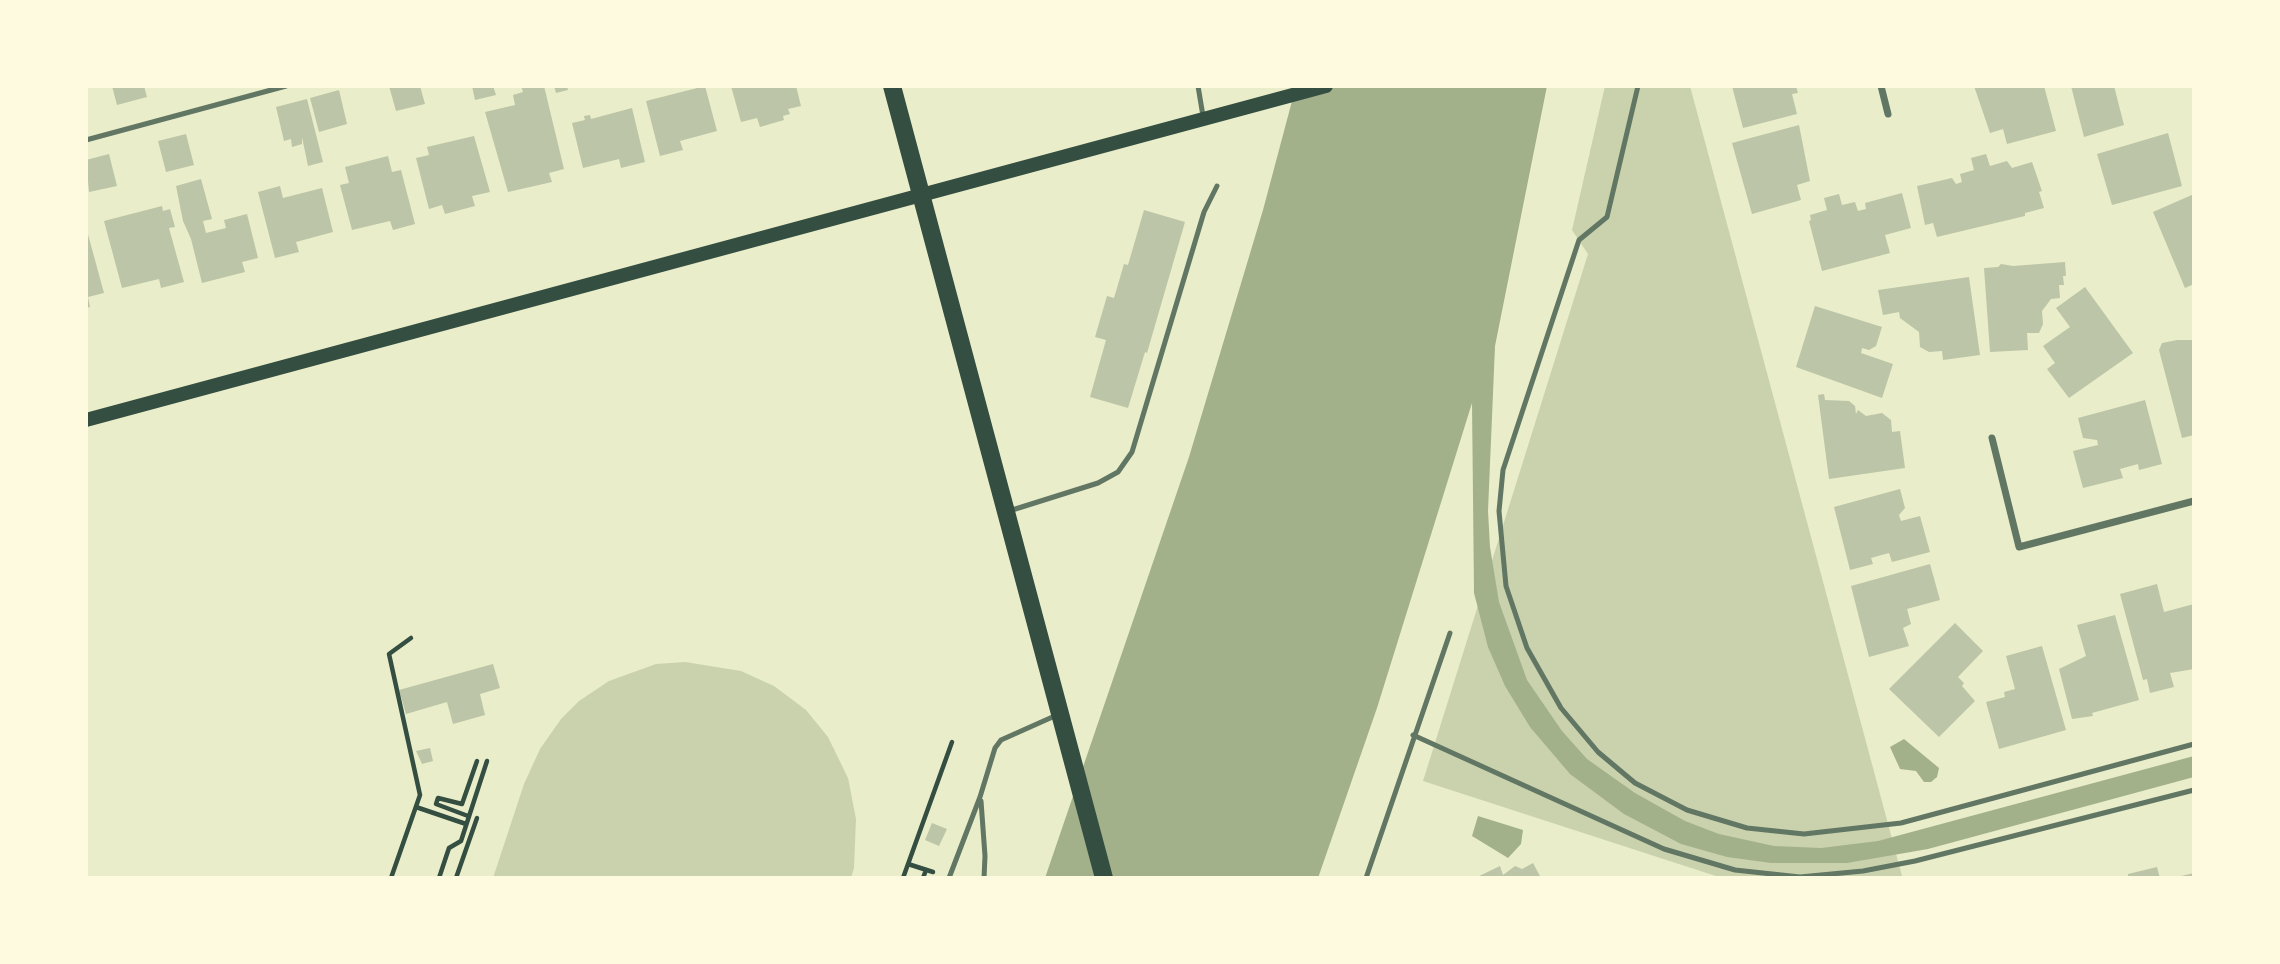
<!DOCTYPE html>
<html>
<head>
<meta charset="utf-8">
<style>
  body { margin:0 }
  #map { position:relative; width:2280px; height:964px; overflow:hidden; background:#e9edc9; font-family:"Titillium Web",sans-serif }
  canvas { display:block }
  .frame { position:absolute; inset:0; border:88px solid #fefae0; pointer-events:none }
</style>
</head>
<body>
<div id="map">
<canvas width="2280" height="964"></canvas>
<div class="frame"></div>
</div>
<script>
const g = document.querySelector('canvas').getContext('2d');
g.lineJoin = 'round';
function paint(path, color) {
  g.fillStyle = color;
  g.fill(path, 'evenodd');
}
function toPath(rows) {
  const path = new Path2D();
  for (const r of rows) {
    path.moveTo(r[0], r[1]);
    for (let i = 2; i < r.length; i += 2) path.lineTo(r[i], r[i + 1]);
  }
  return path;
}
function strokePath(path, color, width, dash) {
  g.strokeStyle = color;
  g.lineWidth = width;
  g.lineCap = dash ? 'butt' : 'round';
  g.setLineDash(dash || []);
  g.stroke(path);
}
paint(toPath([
  [1605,86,1690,86,1902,876,1722,878,1423,781,1588,254,1572,230],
  [685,662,741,671,774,686,806,710,828,737,848,778,856,819,854,868,851,878,493,878,524,784,540,749,561,719,579,701,609,681,656,664]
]), '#cad2ad');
paint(toPath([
  [1296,86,1547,86,1495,346,1488,511,1490,547,1499,602,1527,680,1562,731,1587,759,1635,793,1685,821,1719,834,1774,846,1821,848,1878,841,2194,756,2194,777,1928,849,1847,863,1771,863,1727,857,1681,844,1624,814,1570,774,1530,727,1505,686,1488,647,1474,593,1472,403,1377,708,1318,878,1045,878,1189,457,1263,210],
  [1904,739,1939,768,1937,777,1931,782,1924,782,1916,771,1900,769,1890,747],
  [1478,816,1523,830,1521,844,1508,858,1472,836]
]), '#a3b18a');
paint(toPath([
  [112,86,144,86,147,97,117,105],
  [389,86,420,86,425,104,396,111],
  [472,86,493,86,496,95,475,100],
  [521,86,532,88,544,86,564,169,549,173,552,182,508,192,485,112,515,105,513,95,523,92],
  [554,86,567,86,568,90,556,93],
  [705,86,717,131,680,141,683,150,660,156,646,101],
  [731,86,796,86,801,106,788,109,790,114,783,116,784,120,760,127,757,118,741,122],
  [1732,86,1796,86,1798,93,1792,94,1797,114,1743,128],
  [1974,86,2044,86,2056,131,2007,144,2003,129,1990,133],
  [2071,86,2114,86,2124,125,2084,137],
  [339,90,347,124,319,132,310,98],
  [307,99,323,162,308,166,302,137,302,144,292,147,291,139,284,141,276,107],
  [632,108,645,162,621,168,619,159,583,168,572,123,585,120,584,116,590,115,591,119],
  [1799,125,1810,181,1797,185,1801,200,1752,214,1732,143],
  [2168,133,2182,186,2112,205,2097,154],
  [186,134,194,165,166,172,158,141],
  [474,136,490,192,472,196,475,206,445,214,442,205,429,209,416,158,429,155,427,147],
  [109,154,117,186,89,192,86,160],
  [1986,154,1990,166,2007,161,2012,168,2032,162,2042,191,2039,192,2044,208,2025,213,2025,216,1937,237,1933,223,1925,225,1917,186,1952,178,1956,184,1962,182,1960,174,1974,170,1971,158],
  [388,156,392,172,401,170,415,224,393,230,390,221,352,230,340,185,349,183,345,167],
  [201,179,212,219,203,221,206,233,226,228,224,220,247,214,258,258,242,262,245,272,202,283,191,239,183,221,176,186],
  [280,186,283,198,322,188,333,232,296,242,299,252,275,258,258,192],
  [1902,193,1911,228,1885,235,1890,253,1822,271,1809,221,1811,220,1810,215,1827,210,1824,198,1839,194,1842,205,1855,202,1858,211,1866,209,1865,203],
  [2194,194,2194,284,2185,288,2153,212],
  [162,206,163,211,170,209,175,227,169,228,184,282,161,288,159,279,122,288,104,221],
  [1144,210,1185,222,1147,353,1145,352,1128,408,1090,397,1106,340,1095,337,1107,296,1114,298,1124,264,1128,265],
  [86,227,104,293,88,297,90,307,86,308],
  [2065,262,2066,276,2063,276,2064,285,2059,285,2060,298,2051,299,2042,311,2043,324,2039,333,2027,333,2028,350,1990,352,1984,268,1998,267,2001,264,2013,266],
  [1969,277,1980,355,1943,360,1942,351,1929,352,1920,347,1919,332,1900,318,1899,312,1883,315,1878,290],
  [2085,287,2133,353,2069,398,2047,369,2055,363,2043,346,2070,327,2056,308],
  [1815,306,1882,327,1876,346,1869,350,1862,348,1861,353,1893,364,1882,398,1796,367],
  [2177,340,2194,340,2194,435,2182,438,2159,350,2162,343],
  [1824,394,1825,400,1849,401,1855,406,1856,414,1858,410,1866,416,1882,413,1891,420,1892,432,1900,431,1905,468,1829,479,1818,395],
  [2145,400,2162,464,2139,470,2138,464,2120,469,2123,478,2083,488,2073,451,2098,445,2097,440,2083,438,2078,418],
  [1900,489,1905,508,1899,515,1901,521,1920,516,1930,552,1892,562,1889,553,1871,558,1873,564,1850,570,1834,507],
  [1930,564,1940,600,1907,609,1911,624,1903,628,1909,646,1869,657,1851,586],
  [2157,584,2164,612,2194,604,2194,669,2170,673,2174,687,2150,693,2147,679,2143,680,2120,594],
  [2115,615,2139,700,2092,713,2093,716,2072,719,2059,669,2086,656,2077,625],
  [1955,623,1983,651,1958,677,1964,683,1962,686,1975,701,1939,737,1889,689],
  [2042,646,2066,730,1999,749,1986,702,2005,697,2004,692,2015,689,2006,656],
  [493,664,500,688,480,694,485,715,453,724,447,702,406,714,399,690],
  [430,748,433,761,422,764,416,751],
  [932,823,947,829,939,846,925,840],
  [1533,863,1541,878,1475,878,1500,866,1503,875,1515,866,1522,869],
  [2157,867,2160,878,2128,878,2128,874],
  [2194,873,2194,878,2177,878,2177,877]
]), '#bcc5a7');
strokePath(toPath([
  [416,807,466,824],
  [468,816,436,804,438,798,462,804,477,761],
  [908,864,933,872],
  [391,878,420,795,389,654,411,638],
  [439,878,449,848,461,841,487,761],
  [456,878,477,818],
  [903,878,952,742],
  [923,878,926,870]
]), '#344e41', 4.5);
strokePath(toPath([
  [1198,86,1203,116],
  [1638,86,1607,217,1579,240,1503,470,1499,511,1506,586,1527,648,1561,708,1598,752,1635,783,1687,810,1747,828,1804,834,1901,823,2194,744],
  [86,140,286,86],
  [1009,511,1098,483,1118,472,1132,452,1204,212,1217,186],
  [1413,735,1664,849,1735,870,1800,877,1863,871,1915,861,2194,790],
  [981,801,985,856,984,878],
  [949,878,980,797,995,748,1001,740,1057,715],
  [1366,878,1450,633]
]), '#617663', 5);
strokePath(toPath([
  [1881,86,1888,114],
  [1992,438,2019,547,2194,501]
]), '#617663', 7);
strokePath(toPath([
  [86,420,1326,86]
]), '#344e41', 14);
strokePath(toPath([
  [892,86,1104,878]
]), '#344e41', 18);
</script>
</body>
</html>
